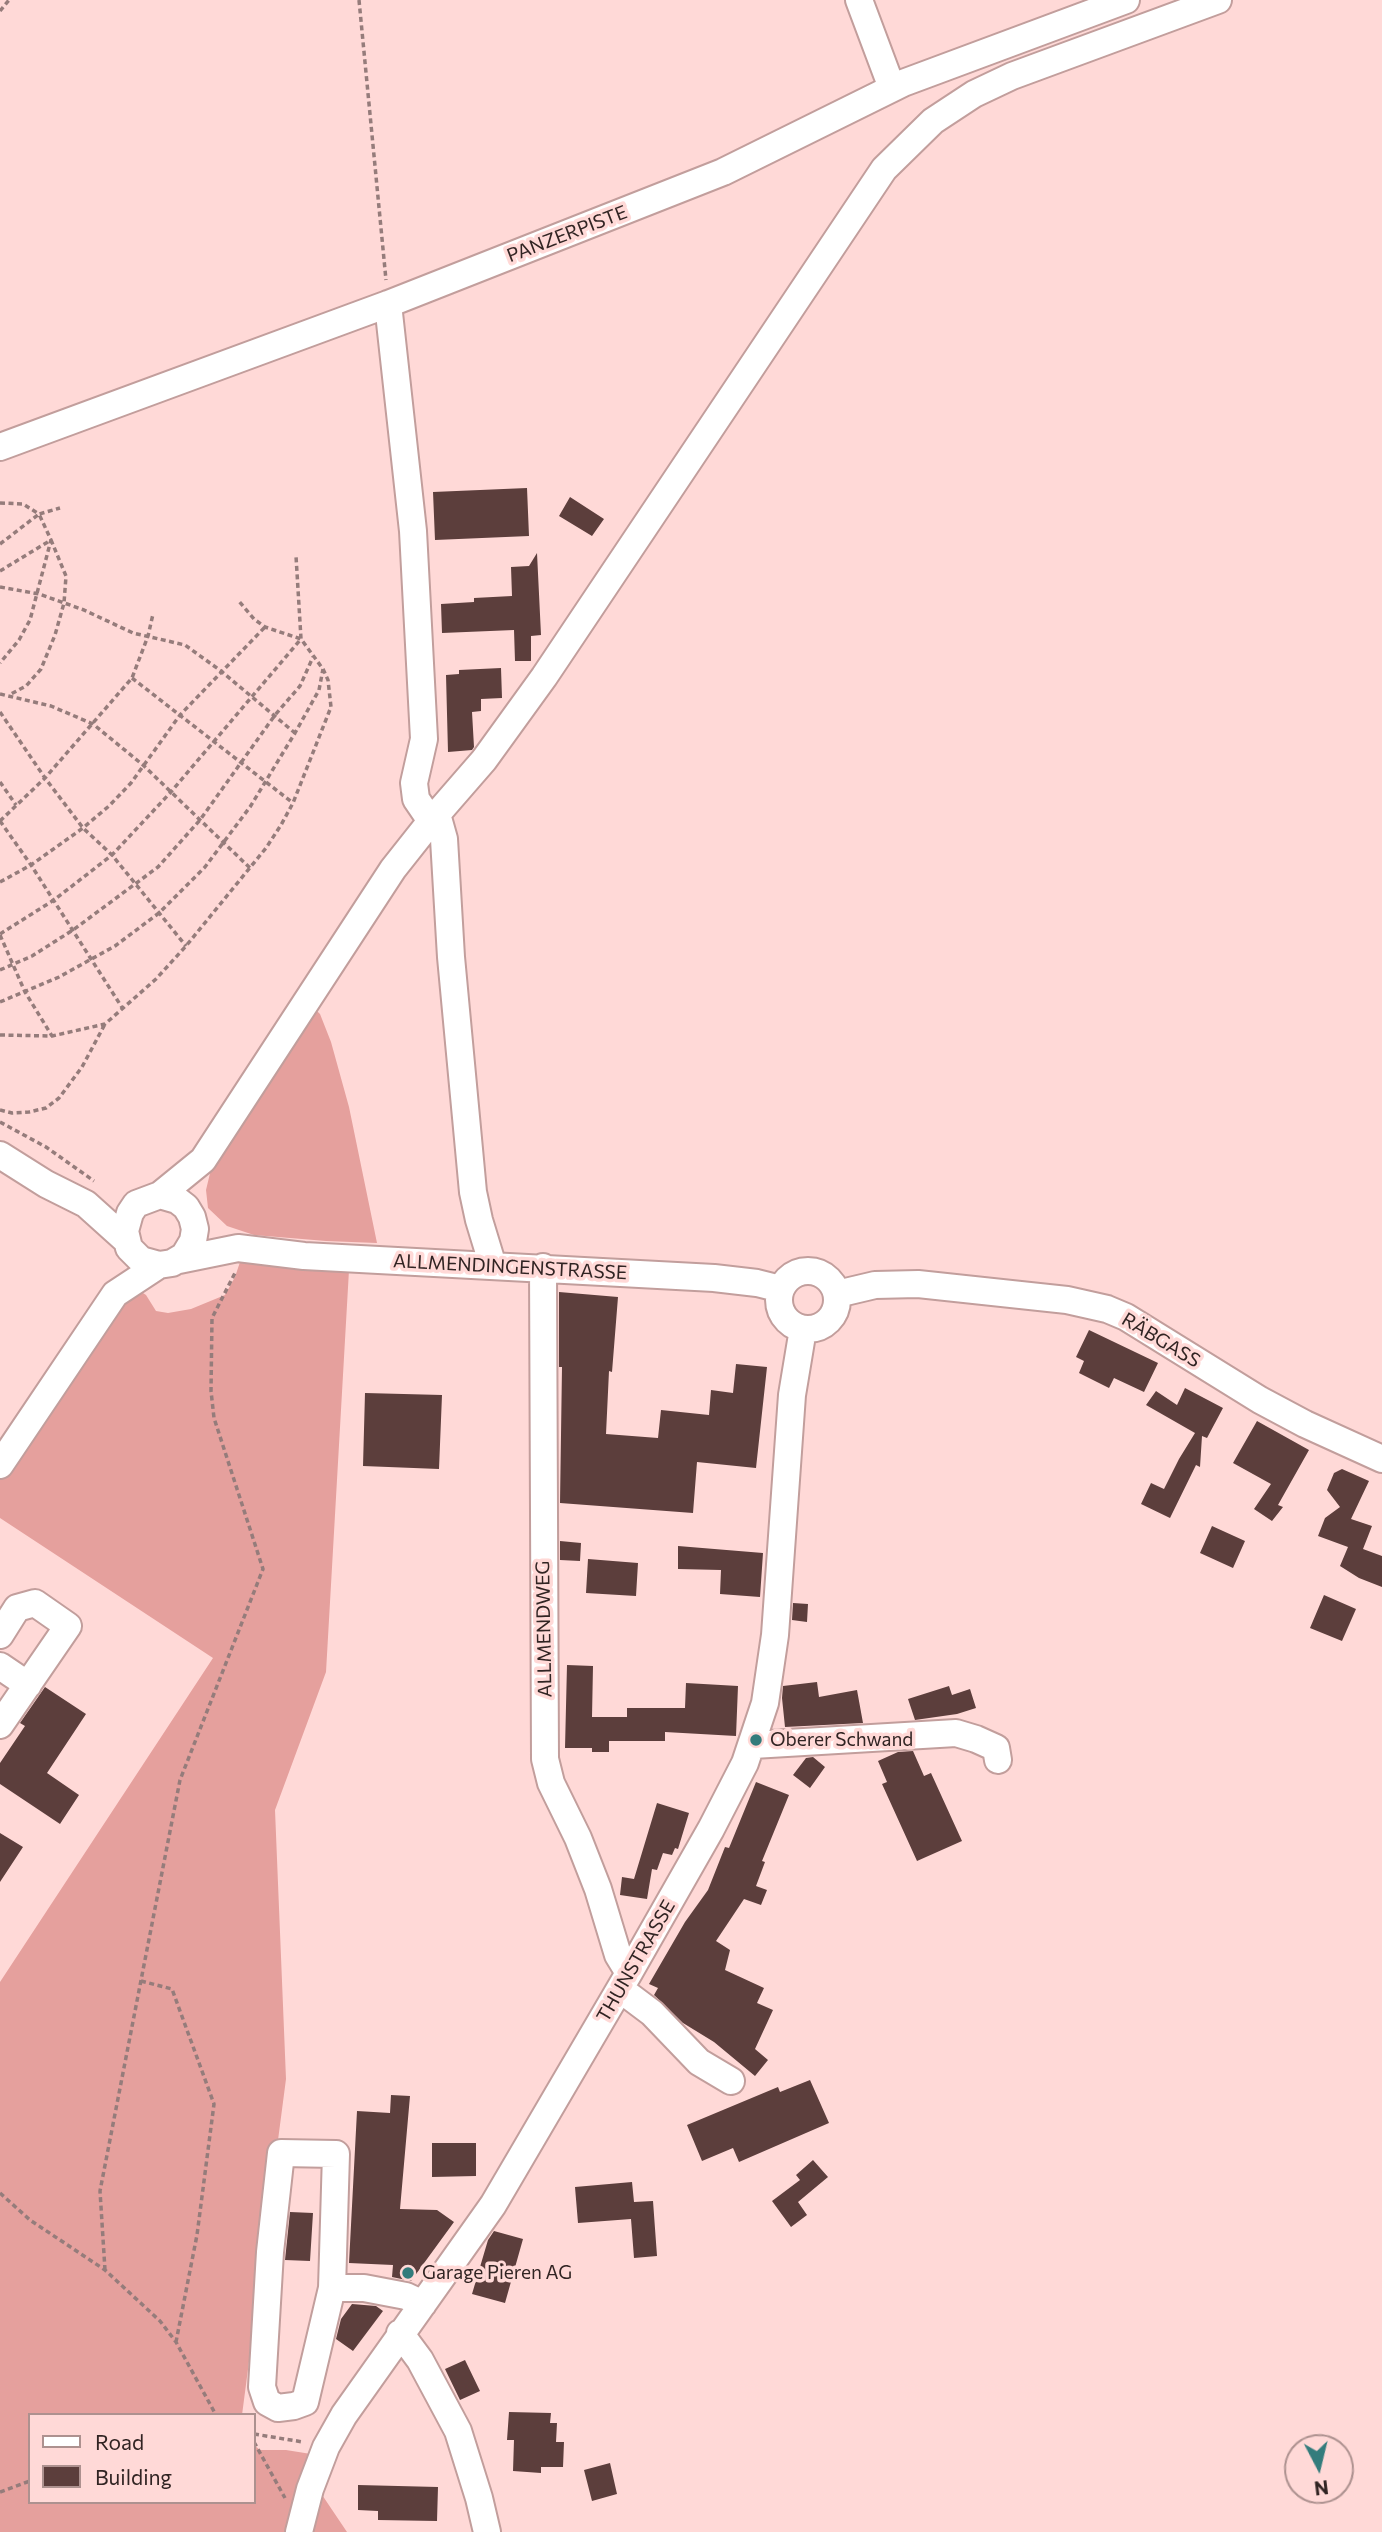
<!DOCTYPE html>
<html>
<head>
<meta charset="utf-8">
<style>
  body { margin:0 }
  #map { position:relative; width:1382px; height:2532px; overflow:hidden; background:#ffd9d7; font-family:Commissioner,sans-serif }
  canvas { display:block }
  .legend { position:absolute; left:28px; top:2413px; width:228px; height:91px; box-sizing:border-box; background:#ffd9d7; border:2px solid #ad918f; margin:0; padding:9px 12px; list-style:none; font-size:21px; color:#312423 }
  .legend li { display:flex; align-items:center; gap:14px; height:35px }
  .legend b { width:35px; border:2px solid #ad918f }
  .north { position:absolute; left:1284px; top:2434px; width:70px; height:70px; box-sizing:border-box; background:#ffd9d7; border:2px solid #ad918f; border-radius:50%; rotate:173deg; font-size:19px; font-weight:700; line-height:28px; text-align:center; color:#312423 }
  .north::after { content:''; display:block; margin:auto; width:24px; height:32px; background:#337c7c; clip-path:polygon(50% 0,100% 100%,50% 72%,0 100%) }
</style>
</head>
<body>
<div id="map">
<canvas width="1382" height="2532"></canvas>
<ul class="legend">
<li><b style="height:9px;background:#fff"></b>Road</li>
<li><b style="height:19px;background:#5c3e3c"></b>Building</li>
</ul>
<div class="north">N</div>
</div>
<script>
const g = document.querySelector('canvas').getContext('2d');
g.lineJoin = 'round';
function paint(path, color) {
  g.fillStyle = color;
  g.fill(path, 'evenodd');
}
function toPath(rows) {
  const path = new Path2D();
  for (const r of rows) {
    if (r.length === 3) {
      path.moveTo(r[0] + r[2], r[1]);
      path.arc(r[0], r[1], r[2], 0, 2 * Math.PI);
      continue;
    }
    path.moveTo(r[0], r[1]);
    for (let i = 2; i < r.length; i += 2) path.lineTo(r[i], r[i + 1]);
  }
  return path;
}
function strokePath(path, color, width, dash) {
  g.strokeStyle = color;
  g.lineWidth = width;
  g.lineCap = dash ? 'butt' : 'round';
  g.setLineDash(dash || []);
  g.stroke(path);
}
function label(font, color, halo, rows, align = 'center') {
  g.font = font + ' Commissioner,sans-serif';
  g.lineWidth = 7;
  g.setLineDash([]);
  g.textBaseline = 'middle';
  g.strokeStyle = halo;
  g.fillStyle = color;
  for (const [text, x, y, turn = 0] of rows) {
    g.save();
    g.translate(x, y);
    g.rotate((+turn || 0) * Math.PI / 180);
    g.textAlign = isNaN(turn) ? turn : align;
    if (halo) g.strokeText(text, 0, 0);
    g.fillText(text, 0, 0);
    g.restore();
  }
}
paint(toPath([
  [314,1008,320,1014,331,1042,349,1107,377,1243,326,1241,254,1235,227,1226,208,1208,206,1190,212,1165],
  [241,1259,349,1270,326,1672,275,1810,286,2079,242,2415,30,2415,30,2502,254,2502,254,2445,260,2450,286,2450,311,2454,310,2477,347,2532,0,2532,0,1982,213,1658,0,1518,0,1479,126,1295,140,1291,146,1295,156,1311,168,1313,191,1309,225,1295,235,1277]
]), '#e5a09d');
paint(toPath([
  [527,488,529,536,435,540,433,492],
  [570,497,604,519,592,536,559,516],
  [537,553,541,635,531,636,531,661,515,661,514,630,442,633,441,604,474,602,474,598,512,596,511,567,529,566],
  [501,668,502,698,481,699,481,711,472,712,474,747,472,750,448,752,446,675,459,674,459,670],
  [559,1292,618,1297,612,1372,609,1371,606,1434,658,1438,661,1410,709,1415,711,1390,733,1393,736,1364,767,1367,756,1468,697,1462,693,1513,560,1503,562,1367,559,1367],
  [1089,1330,1158,1363,1144,1392,1114,1378,1109,1388,1079,1373,1084,1361,1076,1357],
  [1185,1388,1223,1408,1207,1438,1202,1436,1200,1467,1196,1465,1170,1518,1141,1504,1151,1483,1164,1489,1179,1459,1195,1433,1146,1405,1156,1391,1177,1405],
  [365,1393,442,1395,439,1469,363,1466],
  [1257,1421,1309,1450,1278,1505,1283,1507,1272,1521,1254,1509,1271,1484,1233,1463],
  [1342,1469,1369,1481,1351,1519,1372,1526,1363,1549,1382,1556,1382,1587,1359,1578,1340,1566,1348,1547,1318,1536,1325,1518,1340,1507,1327,1490,1334,1473],
  [1212,1526,1245,1541,1233,1568,1200,1553],
  [560,1541,581,1543,580,1561,560,1560],
  [678,1546,763,1553,760,1597,720,1594,721,1570,678,1569],
  [588,1559,638,1563,636,1596,586,1593],
  [1324,1595,1356,1609,1342,1641,1310,1628],
  [793,1603,808,1604,807,1622,792,1620],
  [567,1665,593,1666,592,1717,627,1717,627,1708,685,1708,686,1683,738,1686,736,1736,665,1732,665,1741,609,1741,609,1752,592,1752,592,1748,565,1748],
  [817,1682,819,1697,857,1690,863,1723,785,1727,782,1698,783,1686],
  [949,1686,952,1695,970,1689,976,1708,957,1714,915,1720,908,1699],
  [45,1687,86,1714,47,1773,79,1795,60,1824,0,1784,0,1763,25,1726,20,1723],
  [913,1751,924,1776,931,1773,962,1841,917,1861,882,1784,887,1782,878,1761,898,1752],
  [813,1757,825,1767,810,1788,793,1775,806,1758],
  [756,1782,789,1795,762,1861,765,1862,756,1886,767,1890,761,1905,744,1899,716,1941,730,1950,725,1970,764,1988,757,2003,773,2010,755,2049,768,2060,755,2076,714,2042,683,2023,654,1995,658,1988,649,1984,685,1922,708,1890,725,1847,729,1848],
  [657,1803,689,1813,678,1849,675,1848,672,1855,663,1853,657,1870,652,1869,647,1899,620,1895,622,1877,634,1879],
  [0,1833,23,1847,0,1882],
  [810,2080,829,2123,739,2162,733,2148,702,2161,687,2125,778,2087,780,2092],
  [391,2095,410,2096,400,2209,437,2210,454,2222,411,2281,392,2277,393,2265,349,2263,357,2111,390,2113],
  [432,2143,476,2143,476,2176,432,2177],
  [813,2160,828,2177,798,2202,807,2215,791,2227,772,2201,800,2180,796,2175],
  [632,2182,634,2202,653,2201,657,2256,634,2258,631,2219,578,2223,575,2187],
  [290,2212,313,2213,310,2261,285,2260],
  [494,2231,523,2239,505,2303,472,2294,488,2240],
  [352,2304,376,2306,383,2311,353,2351,336,2339,341,2319],
  [465,2360,480,2391,460,2400,445,2369],
  [509,2412,551,2413,550,2423,557,2423,556,2442,564,2442,563,2467,541,2467,541,2473,513,2471,514,2440,507,2440],
  [610,2463,617,2494,592,2501,584,2470],
  [358,2485,438,2487,437,2521,378,2520,378,2511,358,2510]
]), '#5c3e3c');
const minor = toPath([
  [859,0,892,88],
  [388,304,413,531,424,739,414,783,416,799,431,821],
  [0,447,388,304,723,172,903,83,1126,0],
  [437,814,444,839,451,957,473,1192,479,1220,493,1266],
  [0,1155,46,1184,86,1204,126,1240],
  [160,1195,177,1200,186,1207,192,1217,195,1229,193,1241,184,1256,172,1263,159,1265,141,1260,129,1248,125,1231,130,1213,136,1204,160,1195,203,1160,393,869,431,821,484,760,544,677,884,169,933,121,974,94,1012,76,1218,0],
  [179,1260,238,1248,304,1256,714,1278,757,1283,781,1289],
  [543,1267,545,1759,551,1783,578,1838,598,1889,618,1955,629,1973],
  [808,1300,29],
  [837,1294,875,1285,918,1284,1067,1300,1107,1309,1126,1317,1260,1400,1305,1424,1382,1459],
  [0,1465,115,1294,159,1265],
  [0,1635,17,1608,35,1603,68,1626,0,1725],
  [0,1666,28,1685],
  [753,1745,956,1733,976,1739,996,1748,998,1760],
  [620,1989,652,2013,699,2062,731,2081],
  [332,2288,336,2154,281,2153,270,2252,262,2387,267,2402,278,2408,294,2406,305,2402,332,2288,364,2288,406,2296,423,2304],
  [400,2333,420,2360,458,2431,479,2498,487,2532],
  [299,2532,310,2489,326,2447,344,2415,493,2205,629,1973,711,1829,745,1763,765,1703,775,1635,792,1395,803,1329]
]);
strokePath(minor, '#c29e9c', 30);
strokePath(toPath([
  [359,0,386,280],
  [0,11,9,0],
  [0,503,23,504,39,514,60,508],
  [0,544,39,514,51,540,30,620,19,640,0,663],
  [0,571,51,540,66,576,64,603,55,635,41,669,26,686,9,695],
  [0,587,39,594,84,610,133,633,185,645,221,671,295,733],
  [132,678,293,803],
  [0,694,51,706,93,724,143,765,250,868],
  [0,712,45,778,83,828,112,855,186,946],
  [0,782,16,805],
  [0,821,45,778,132,678,148,636,153,614],
  [0,821,31,865,123,1009],
  [0,882,31,865,83,828,109,806,131,783,180,715,265,627],
  [0,934,54,900,112,855,170,793,301,639,265,627,254,619,238,600],
  [0,935,25,992,52,1036],
  [0,970,32,956,73,930,158,867,200,820,275,715,300,686,313,657],
  [0,1002,59,977,115,946,159,913,205,867,250,807,295,733,319,690,323,669],
  [0,1035,52,1036,105,1024,156,979,186,946,266,848,281,825,293,803,331,707,328,680,323,669,301,639,296,556],
  [0,1110,12,1113,29,1112,46,1108,59,1098,82,1067,105,1024],
  [0,1122,46,1147,94,1181],
  [141,1981,172,1989,214,2104,197,2235,176,2342],
  [0,2193,30,2220,105,2270,160,2321,176,2342,216,2415],
  [105,2270,100,2191,180,1780,263,1569,214,1418,211,1391,212,1318,236,1271],
  [254,2434,303,2442],
  [254,2442,285,2498],
  [0,2492,30,2481]
]), '#957c7b', 3.5, [5, 3.5]);
strokePath(minor, '#fff', 26);
for (const [x, y, r, color] of [
  [756,1740,7,"#337c7c"],
  [408,2273,7,"#337c7c"]
]) {
  const dot = new Path2D();
  dot.arc(x, y, r, 0, 2 * Math.PI);
  g.fillStyle = color;
  g.fill(dot);
  strokePath(dot, '#ffd9d7', 2.5);
}
label('19px', '#312423', '#ffd9d7', [
  ["PANZERPISTE",567,234,-21],
  ["ALLMENDINGENSTRASSE",510,1267,3],
  ["RÄBGASS",1161,1340,31],
  ["ALLMENDWEG",544,1629,-91],
  ["THUNSTRASSE",636,1961,-60]
]);
label('19px', '#312423', '#ffd9d7', [
  ["Oberer Schwand",770,1740],
  ["Garage Pieren AG",422,2273]
], 'left');
</script>
</body>
</html>
